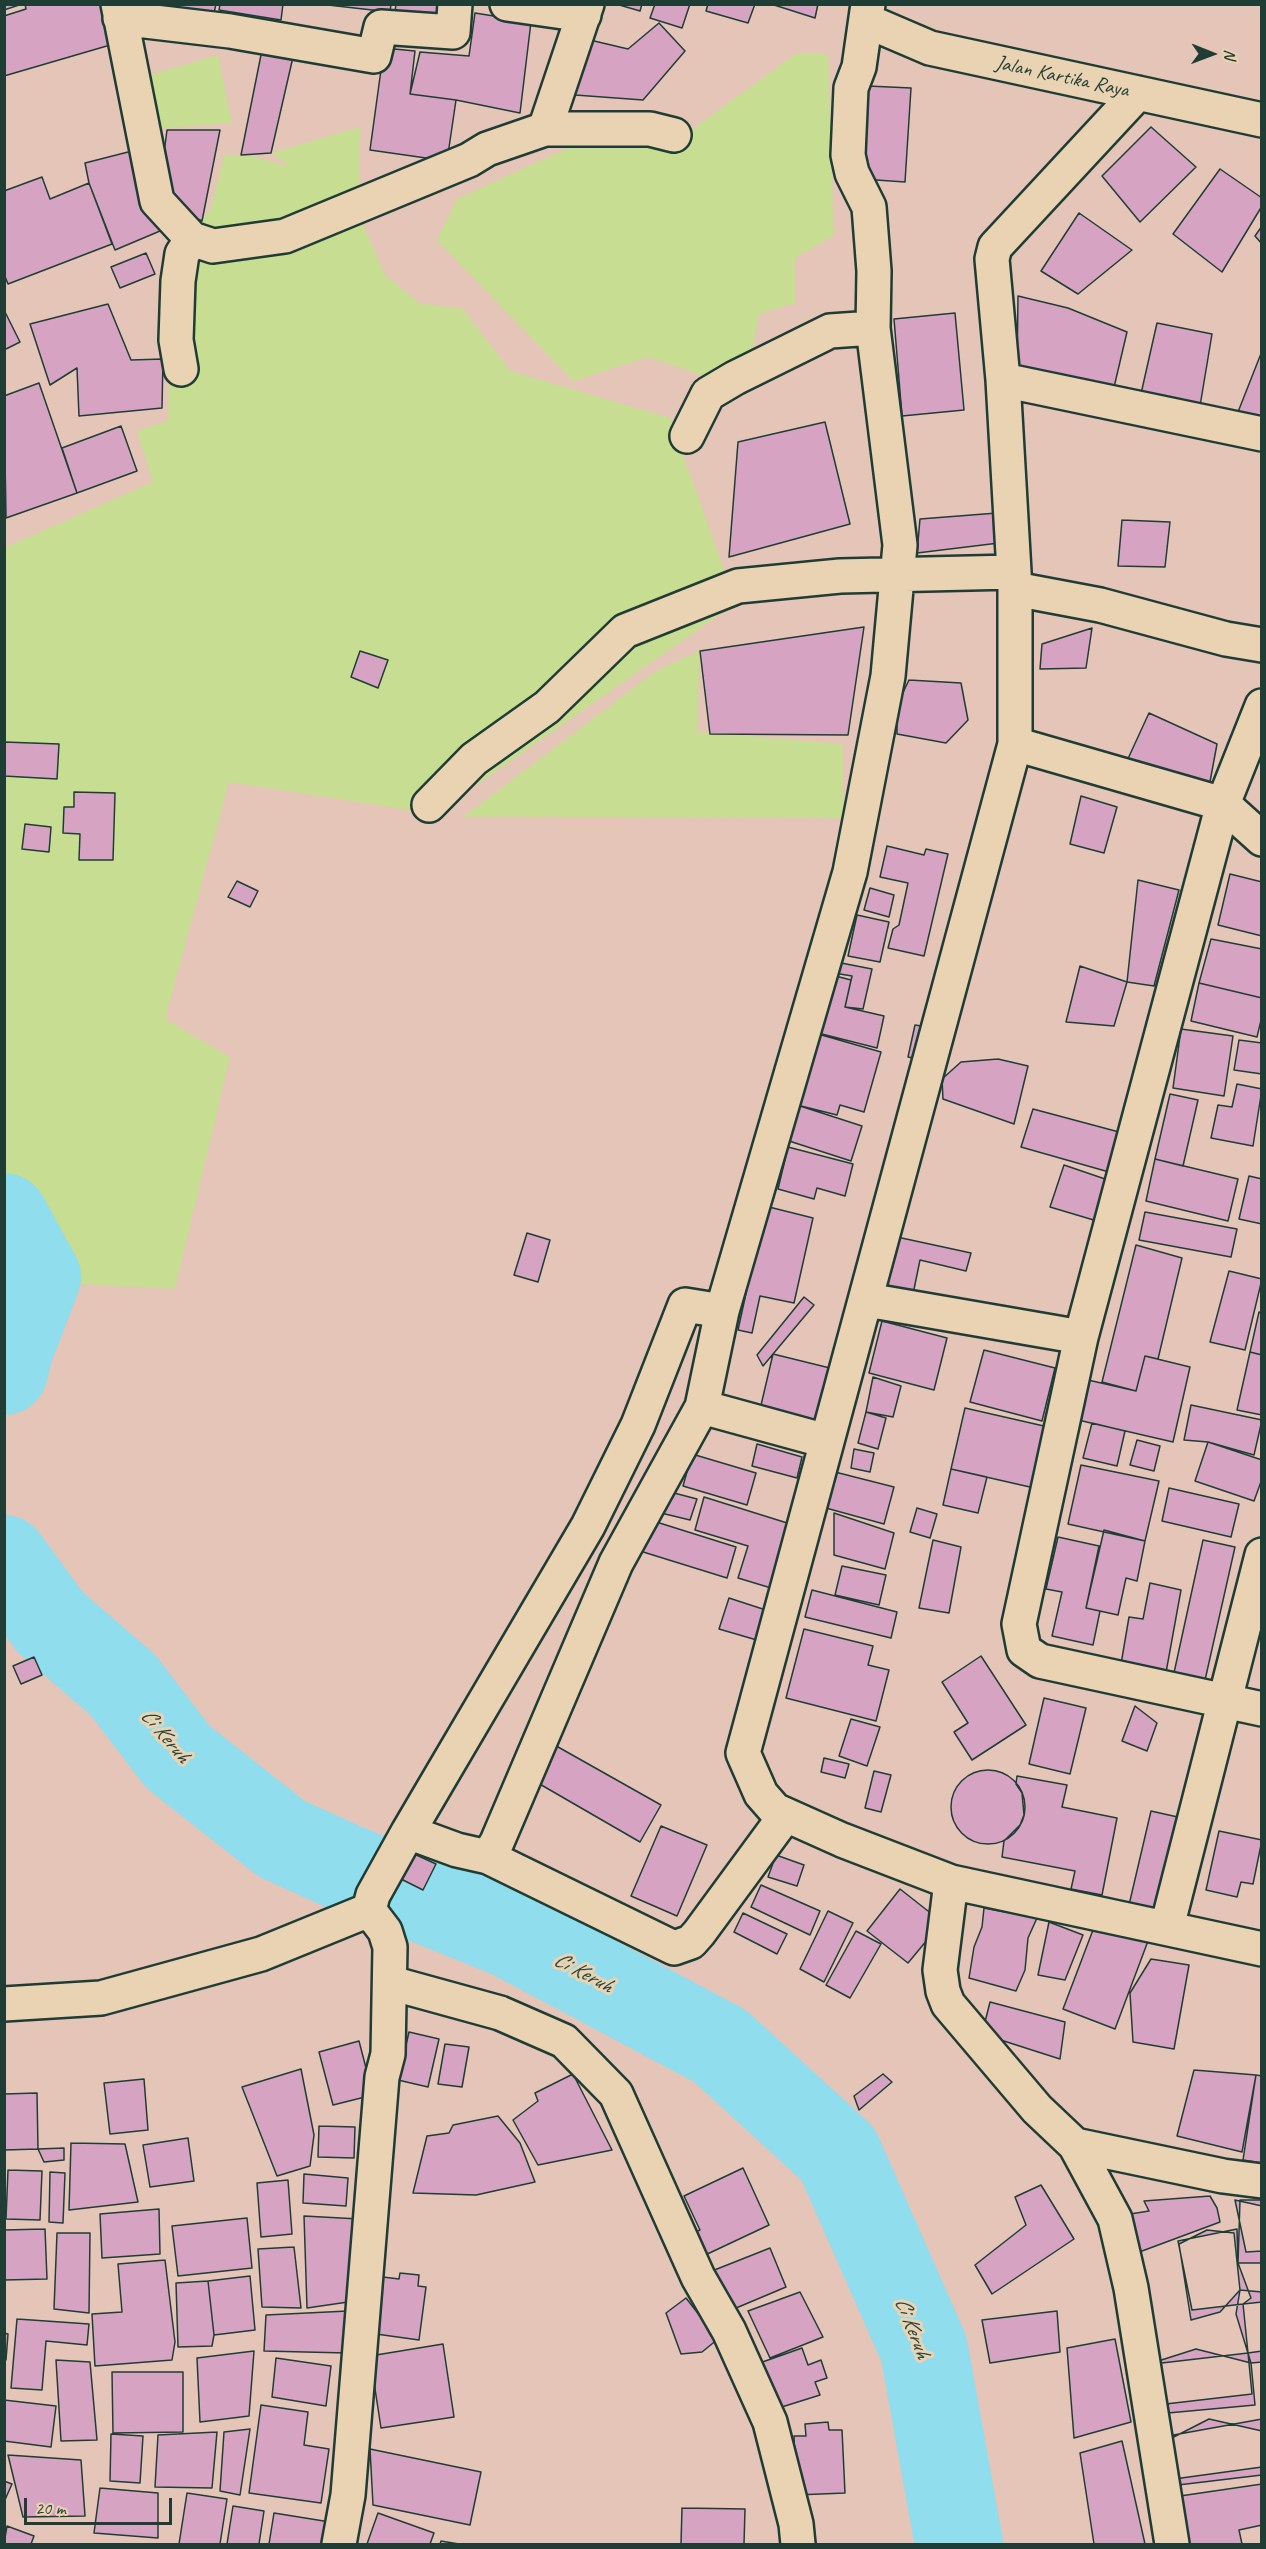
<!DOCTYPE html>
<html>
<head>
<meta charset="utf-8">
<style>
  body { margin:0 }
  #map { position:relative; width:1266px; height:2549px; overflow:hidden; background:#e4c5b8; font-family:Caveat,sans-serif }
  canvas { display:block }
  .frame { position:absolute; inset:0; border:6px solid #1f3d34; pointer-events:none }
  .north { position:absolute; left:1182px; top:24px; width:60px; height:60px; -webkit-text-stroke:4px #ead3b3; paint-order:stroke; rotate:91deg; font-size:16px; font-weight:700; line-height:24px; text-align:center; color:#1f3d34 }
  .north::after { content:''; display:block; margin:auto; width:21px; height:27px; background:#1f3d34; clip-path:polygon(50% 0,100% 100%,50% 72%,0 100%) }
  .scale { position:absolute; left:24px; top:2498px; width:148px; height:27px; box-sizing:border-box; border:3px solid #1f3d34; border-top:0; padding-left:8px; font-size:18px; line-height:21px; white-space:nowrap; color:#1f3d34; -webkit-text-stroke:4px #ead3b3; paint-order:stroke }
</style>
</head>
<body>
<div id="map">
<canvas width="1266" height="2549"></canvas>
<div class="frame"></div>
<div class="north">N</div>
<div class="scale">20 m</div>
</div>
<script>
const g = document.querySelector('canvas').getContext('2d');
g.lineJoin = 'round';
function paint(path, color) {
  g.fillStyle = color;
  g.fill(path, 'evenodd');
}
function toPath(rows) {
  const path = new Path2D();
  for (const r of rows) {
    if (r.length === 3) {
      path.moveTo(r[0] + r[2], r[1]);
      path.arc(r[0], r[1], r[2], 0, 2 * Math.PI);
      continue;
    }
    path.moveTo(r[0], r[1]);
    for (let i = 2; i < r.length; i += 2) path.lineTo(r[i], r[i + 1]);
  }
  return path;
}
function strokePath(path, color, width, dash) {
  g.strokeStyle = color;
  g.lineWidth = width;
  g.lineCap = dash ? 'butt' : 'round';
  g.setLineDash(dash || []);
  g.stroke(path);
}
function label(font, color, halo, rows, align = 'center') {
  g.font = font + ' Caveat,sans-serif';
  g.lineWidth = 6;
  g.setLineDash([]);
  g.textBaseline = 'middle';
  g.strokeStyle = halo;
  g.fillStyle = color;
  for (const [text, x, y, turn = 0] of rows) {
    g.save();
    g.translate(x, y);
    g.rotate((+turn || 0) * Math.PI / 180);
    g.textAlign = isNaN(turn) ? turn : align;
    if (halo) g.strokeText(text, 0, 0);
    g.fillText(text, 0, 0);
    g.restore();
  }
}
paint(toPath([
  [797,53,828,54,834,235,795,258,795,303,759,314,750,365,712,379,648,357,573,381,437,240,457,199,568,148,676,141],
  [218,55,232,123,155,129,152,74],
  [360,127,359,215,385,275,419,303,463,309,510,371,670,418,736,603,435,814,229,782,165,1019,230,1057,175,1289,5,1280,4,548,153,482,137,431,168,421,172,235,212,230,202,221,211,208,224,155,252,156,291,167,271,153],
  [700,651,697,732,843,744,843,818,463,817,659,669]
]), '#c6dd92');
strokePath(toPath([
  [4,1217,37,1277,9,1350,4,1371],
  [4,1559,50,1622,123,1685,178,1757,282,1839,346,1868,510,1934,720,2046,838,2154,924,2349,959,2544]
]), '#8fdded', 88);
const building = toPath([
  [4,4,22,4,4,10,4,4],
  [25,4,106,4,117,43,4,76,4,16,26,9,25,4],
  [178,4,216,4,212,22,176,15,178,4],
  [220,4,283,4,281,20,219,10,220,4],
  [319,4,391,4,390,12,319,4],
  [396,4,448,4,445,26,394,20,396,4],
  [616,4,642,4,640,11,616,4],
  [655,4,690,4,682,28,650,18,655,4],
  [708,4,755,4,748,23,706,11,708,4],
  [771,4,818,4,815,18,771,4],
  [475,13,531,22,520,113,456,100,410,94,420,52,469,56,475,13],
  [659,23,685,51,643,100,575,95,590,40,628,49,659,23],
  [384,48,415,51,410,94,456,100,447,161,370,150,384,48],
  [262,50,293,57,271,153,241,155,262,50],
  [868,86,911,88,905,182,862,179,868,86],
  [1151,127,1196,167,1140,222,1102,176,1151,127],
  [167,130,220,130,202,221,158,200,167,130],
  [136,143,160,231,115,250,89,183,85,163,132,151,136,143],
  [1220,169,1262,198,1262,206,1222,272,1173,234,1220,169],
  [42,177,50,199,89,183,112,244,8,284,4,274,4,191,42,177],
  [1079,213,1132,250,1078,294,1041,271,1079,213],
  [1262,226,1262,244,1255,236,1262,226],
  [146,253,155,274,120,288,111,267,146,253],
  [1018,296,1068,308,1127,332,1111,400,1017,373,1018,296],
  [108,304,131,360,163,359,162,408,79,416,77,368,50,385,30,324,108,304],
  [4,310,20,342,4,350,4,310],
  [955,313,964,410,902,416,894,319,955,313],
  [1157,323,1212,334,1198,418,1138,407,1157,323],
  [1262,351,1262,423,1238,412,1262,351],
  [39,383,77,493,6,518,4,396,39,383],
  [825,422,850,524,729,557,738,442,825,422],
  [121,426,137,471,77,493,62,448,121,426],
  [997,513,999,543,917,553,920,519,997,513],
  [1122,520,1170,522,1165,567,1118,566,1122,520],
  [864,627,848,735,710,734,700,651,864,627],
  [1092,628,1086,668,1040,669,1042,644,1092,628],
  [360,651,388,660,378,688,351,677,360,651],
  [909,680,961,683,968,720,946,743,897,734,897,705,909,680],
  [1149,713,1217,744,1209,787,1126,763,1149,713],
  [4,742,59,744,57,779,4,776,4,742],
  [74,792,115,793,113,860,79,860,80,834,63,833,64,807,74,807,74,792],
  [1081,796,1117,807,1104,853,1070,844,1081,796],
  [25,824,51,827,49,852,22,849,25,824],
  [887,846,924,855,926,849,948,854,924,956,888,948,893,929,899,925,908,883,880,877,887,846],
  [1230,874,1262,882,1262,936,1218,925,1230,874],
  [1138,880,1179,890,1154,986,1127,982,1138,880],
  [237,881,258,891,250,907,228,897,237,881],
  [870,888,894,895,889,917,864,910,870,888],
  [857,915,889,922,880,962,848,956,857,915],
  [1211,939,1262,949,1262,998,1199,983,1211,939],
  [836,962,872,969,863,1009,845,1007,852,976,834,973,836,962],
  [1080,966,1127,982,1114,1026,1066,1022,1080,966],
  [824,973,851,980,845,1007,884,1016,877,1048,810,1031,824,973],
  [1199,983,1262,998,1262,1016,1257,1037,1191,1021,1199,983],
  [915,1025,933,1028,926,1061,908,1057,915,1025],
  [1181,1029,1233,1036,1224,1096,1173,1088,1181,1029],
  [804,1030,881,1052,864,1112,840,1105,837,1115,797,1105,804,1030],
  [1239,1040,1262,1043,1262,1074,1234,1070,1239,1040],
  [998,1059,1028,1066,1014,1124,943,1099,942,1079,961,1062,998,1059],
  [1237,1084,1262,1089,1253,1146,1211,1138,1218,1105,1232,1107,1237,1084],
  [1170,1094,1198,1100,1183,1166,1155,1159,1170,1094],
  [797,1105,862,1126,851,1161,786,1140,797,1105],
  [1033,1109,1119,1132,1109,1172,1021,1147,1033,1109],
  [788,1147,853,1164,845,1196,817,1188,814,1199,778,1189,788,1147],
  [1155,1159,1238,1179,1228,1221,1146,1201,1155,1159],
  [1064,1165,1108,1180,1097,1221,1050,1207,1064,1165],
  [1249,1176,1262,1179,1262,1224,1239,1219,1249,1176],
  [765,1206,813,1218,794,1303,760,1296,752,1333,738,1330,765,1206],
  [1145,1212,1237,1229,1231,1257,1139,1240,1145,1212],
  [527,1233,550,1240,538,1282,514,1275,527,1233],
  [897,1237,971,1253,966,1271,920,1260,912,1299,885,1293,897,1237],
  [1136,1245,1182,1258,1158,1359,1145,1356,1136,1391,1102,1382,1136,1245],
  [1229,1271,1262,1279,1245,1350,1210,1342,1229,1271],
  [804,1297,814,1305,763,1366,757,1355,804,1297],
  [1259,1312,1262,1313,1262,1355,1250,1352,1259,1312],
  [882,1321,947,1338,934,1390,869,1373,882,1321],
  [984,1350,1055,1368,1042,1421,970,1402,984,1350],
  [1250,1352,1262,1355,1262,1415,1237,1410,1250,1352],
  [773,1354,838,1370,823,1434,758,1418,773,1354],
  [1145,1356,1190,1367,1173,1442,1078,1420,1088,1380,1136,1391,1145,1356],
  [873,1377,901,1386,893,1417,866,1412,873,1377],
  [1191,1405,1262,1420,1254,1455,1208,1442,1184,1440,1191,1405],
  [965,1408,1057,1429,1043,1490,951,1469,965,1408],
  [866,1412,886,1418,878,1449,858,1443,866,1412],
  [1092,1423,1125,1431,1117,1466,1083,1458,1092,1423],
  [1137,1440,1160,1446,1154,1471,1130,1465,1137,1440],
  [1208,1442,1262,1460,1262,1479,1254,1501,1195,1481,1208,1442],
  [757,1444,802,1457,797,1478,752,1466,757,1444],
  [854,1449,874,1453,870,1472,851,1468,854,1449],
  [692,1454,756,1473,747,1505,683,1486,692,1454],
  [1081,1465,1159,1481,1145,1541,1068,1524,1081,1465],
  [951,1469,987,1477,978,1513,943,1505,951,1469],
  [835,1472,894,1487,884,1524,826,1508,835,1472],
  [1169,1488,1239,1504,1231,1537,1162,1521,1169,1488],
  [674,1493,697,1499,690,1520,661,1513,674,1493],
  [704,1497,800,1527,781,1591,738,1578,748,1546,695,1530,704,1497],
  [917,1508,937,1514,930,1538,910,1532,917,1508],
  [834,1513,894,1533,885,1569,834,1555,834,1513],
  [650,1520,736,1547,727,1578,640,1551,650,1520],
  [1104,1530,1145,1541,1137,1581,1126,1578,1118,1615,1086,1608,1104,1530],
  [1058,1537,1099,1546,1086,1608,1100,1611,1093,1645,1052,1636,1062,1592,1046,1589,1058,1537],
  [933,1540,961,1547,949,1613,919,1608,933,1540],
  [1203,1540,1235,1547,1203,1689,1172,1682,1203,1540],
  [842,1566,886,1575,879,1605,835,1595,842,1566],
  [1150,1583,1181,1590,1165,1678,1120,1670,1129,1617,1143,1619,1150,1583],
  [812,1590,897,1612,891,1638,805,1617,812,1590],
  [729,1598,775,1613,767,1643,719,1629,729,1598],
  [804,1629,873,1646,868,1665,889,1670,876,1721,786,1698,804,1629],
  [981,1656,1026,1725,972,1760,954,1732,968,1723,942,1682,981,1656],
  [34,1657,42,1675,21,1684,13,1666,34,1657],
  [1044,1698,1086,1708,1070,1774,1029,1764,1044,1698],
  [1135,1706,1157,1723,1147,1751,1122,1741,1135,1706],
  [851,1719,880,1727,867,1766,839,1756,851,1719],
  [551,1743,661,1805,640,1842,531,1779,551,1743],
  [824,1758,849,1764,845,1778,821,1772,824,1758],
  [988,1807,37],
  [874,1771,891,1775,881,1812,865,1808,874,1771],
  [1017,1776,1067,1785,1062,1807,1117,1818,1102,1895,1071,1889,1075,1871,1002,1857,1004,1841,1020,1825,1024,1815,1022,1793,1016,1784,1017,1776],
  [1151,1811,1182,1818,1160,1912,1129,1905,1151,1811],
  [661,1826,707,1845,677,1916,631,1896,661,1826],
  [1219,1831,1262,1840,1253,1884,1241,1882,1237,1897,1206,1890,1219,1831],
  [412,1853,436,1864,423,1890,399,1878,412,1853],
  [776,1855,804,1865,797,1886,768,1877,776,1855],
  [761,1885,820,1911,810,1935,751,1907,761,1885],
  [900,1889,942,1922,908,1963,867,1931,900,1889],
  [984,1908,1037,1918,1028,1938,1025,1970,1016,1991,969,1978,974,1947,982,1927,984,1908],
  [828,1911,853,1923,824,1982,800,1969,828,1911],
  [743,1913,787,1934,777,1954,734,1932,743,1913],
  [1049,1922,1083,1935,1065,1980,1038,1975,1049,1922],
  [1096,1922,1148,1941,1115,2029,1063,2009,1096,1922],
  [856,1931,881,1944,850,1998,826,1985,856,1931],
  [1151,1959,1189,1965,1174,2049,1133,2042,1130,1993,1151,1959],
  [990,2002,1065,2022,1060,2059,982,2034,990,2002],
  [409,2032,439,2039,428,2087,398,2080,409,2032],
  [359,2041,373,2095,333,2105,319,2052,359,2041],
  [445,2044,469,2047,462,2087,438,2084,445,2044],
  [301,2069,314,2135,310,2166,277,2176,242,2087,301,2069],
  [1194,2070,1256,2075,1242,2152,1177,2136,1194,2070],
  [573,2074,612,2150,538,2165,513,2120,538,2101,535,2093,573,2074],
  [883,2074,892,2082,859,2110,854,2096,883,2074],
  [1256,2075,1262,2076,1262,2163,1243,2160,1256,2075],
  [144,2079,148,2130,110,2134,104,2083,144,2079],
  [37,2093,38,2149,4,2150,4,2094,37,2093],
  [498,2116,520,2143,535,2182,476,2195,413,2193,427,2136,449,2133,453,2125,498,2116],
  [319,2126,355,2127,354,2158,318,2157,319,2126],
  [188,2138,194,2181,150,2187,143,2145,188,2138],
  [71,2143,125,2144,138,2202,69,2210,71,2143],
  [64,2148,64,2160,44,2162,38,2149,64,2148],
  [743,2168,769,2225,701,2257,690,2234,700,2230,684,2196,743,2168],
  [8,2170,42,2171,40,2220,6,2219,8,2170],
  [50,2172,65,2173,63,2223,49,2222,50,2172],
  [304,2174,348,2178,346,2206,303,2203,304,2174],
  [288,2180,292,2234,261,2237,257,2183,288,2180],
  [1041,2185,1074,2239,992,2294,975,2265,1026,2225,1015,2197,1041,2185],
  [1210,2196,1217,2208,1220,2222,1134,2254,1124,2215,1149,2211,1144,2201,1210,2196],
  [1235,2200,1262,2206,1262,2251,1246,2252,1235,2200],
  [1240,2200,1262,2200,1262,2263,1238,2263,1240,2200],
  [159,2209,160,2254,102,2258,100,2214,159,2209],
  [304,2216,359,2219,355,2301,307,2308,304,2216],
  [247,2218,252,2268,178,2276,172,2226,247,2218],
  [45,2229,47,2279,4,2280,4,2230,45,2229],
  [1237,2229,1238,2263,1251,2298,1243,2304,1192,2310,1178,2241,1237,2229],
  [1207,2230,1234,2233,1240,2290,1220,2312,1191,2320,1179,2244,1207,2230],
  [57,2233,90,2233,89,2313,54,2309,57,2233],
  [294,2247,301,2308,262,2307,258,2249,294,2247],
  [770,2248,786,2287,729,2311,712,2271,770,2248],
  [165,2260,175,2342,172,2360,95,2366,92,2314,122,2312,118,2264,165,2260],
  [400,2273,419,2275,418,2286,426,2287,419,2340,376,2334,383,2277,399,2279,400,2273],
  [250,2276,255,2330,214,2335,208,2281,250,2276],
  [208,2281,214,2335,212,2346,178,2347,176,2283,208,2281],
  [1240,2290,1262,2292,1262,2362,1251,2363,1236,2314,1240,2290],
  [800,2292,823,2337,770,2358,748,2311,800,2292],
  [686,2298,718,2339,702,2352,681,2354,666,2313,686,2298],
  [1262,2302,1262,2351,1248,2353,1243,2304,1262,2302],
  [348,2311,347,2353,264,2351,266,2315,348,2311],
  [1057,2311,1060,2352,990,2363,982,2320,1057,2311],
  [17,2319,89,2324,87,2345,46,2341,42,2390,11,2388,17,2319],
  [4,2333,8,2334,6,2360,4,2360,4,2333],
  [1115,2339,1131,2422,1074,2438,1067,2348,1115,2339],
  [443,2344,454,2417,381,2428,370,2356,443,2344],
  [802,2348,808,2365,821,2360,827,2378,815,2382,820,2395,769,2411,754,2365,802,2348],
  [1196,2349,1251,2363,1255,2405,1157,2414,1152,2363,1196,2349],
  [254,2351,249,2416,200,2422,197,2358,254,2351],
  [1248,2353,1252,2394,1157,2405,1153,2364,1248,2353],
  [276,2358,331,2366,326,2406,272,2397,276,2358],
  [56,2360,90,2362,97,2440,61,2441,56,2360],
  [112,2372,183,2372,183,2432,113,2433,112,2372],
  [4,2400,56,2406,51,2447,4,2441,4,2400],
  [261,2405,308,2412,304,2445,329,2449,321,2503,249,2493,261,2405],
  [1209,2419,1262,2431,1262,2475,1178,2485,1164,2442,1209,2419],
  [1262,2419,1262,2467,1174,2479,1168,2436,1262,2419],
  [828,2422,829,2430,842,2430,845,2493,796,2495,794,2436,806,2436,805,2424,828,2422],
  [250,2429,240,2495,220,2491,224,2432,250,2429],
  [217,2432,212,2488,155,2487,158,2435,217,2432],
  [111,2434,143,2436,140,2483,110,2481,111,2434],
  [1122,2441,1145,2544,1094,2544,1080,2453,1122,2441],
  [370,2449,481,2472,470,2525,373,2505,370,2449],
  [8,2455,81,2460,85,2516,23,2517,8,2455],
  [4,2481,12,2484,4,2502,4,2481],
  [1262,2484,1262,2525,1239,2530,1242,2544,1189,2544,1180,2496,1262,2484],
  [100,2488,158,2493,158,2538,94,2533,100,2488],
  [187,2493,227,2499,220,2544,179,2544,187,2493],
  [233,2506,264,2511,259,2544,227,2544,233,2506],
  [682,2508,745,2509,744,2544,681,2544,682,2508],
  [274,2513,330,2522,326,2544,269,2544,274,2513],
  [378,2513,434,2533,430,2544,367,2544,378,2513],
  [7,2526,34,2536,31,2544,4,2544,7,2526],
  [441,2541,459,2544,440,2544,441,2541]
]);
paint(building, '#d6a4c2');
strokePath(building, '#1f3d34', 1.5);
const minor = toPath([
  [118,4,157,201,192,239,213,246,285,236,469,160,487,149,545,129,650,129,674,135],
  [507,4,584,15],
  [120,18,230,31,374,56,381,27,453,32,455,4],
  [867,21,930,48,1262,120],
  [1138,93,995,247,992,259,1003,380,1015,589,1015,744,743,1753,761,1794,775,1810,842,1840,951,1882,1262,1949],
  [545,129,587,4],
  [181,369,176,340,178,281,182,254,192,239],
  [1003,380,1262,434],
  [687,436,708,394,735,378,830,331,873,328],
  [1015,589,1100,605,1226,639,1262,645],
  [1262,706,1223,804,1081,1337,1019,1624,1024,1650,1040,1661,1262,1709],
  [1015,744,1223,804,1262,839],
  [429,805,474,759,547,707,625,631,738,586,840,576,1013,572],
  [867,1300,1081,1337],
  [702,1407,826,1441],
  [408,1832,588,1526,638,1425,685,1305,722,1311],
  [488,1857,497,1842,616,1563,702,1407,722,1311,850,872,888,676,900,545,873,328,874,271,869,207,852,173,848,155,851,88,859,67,868,4],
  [951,1882,940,1970,943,1991,948,2004,1037,2109,1075,2145,1115,2219,1131,2288,1172,2544],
  [369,1910,373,1895,408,1832,457,1850,488,1857,674,1948,691,1942,699,1933,785,1816],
  [1167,1927,1262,1555],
  [391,1983,500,2013,564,2041,616,2094,698,2277,729,2331,770,2422,796,2524,798,2544],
  [4,2004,101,1998,261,1954,369,1910],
  [1075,2145,1223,2176,1262,2181],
  [339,2544,348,2495,382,2077,388,2054,390,1947,385,1931,369,1910]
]);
strokePath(minor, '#1f3d34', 38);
strokePath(minor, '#ead3b3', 33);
label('21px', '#1f3d34', '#ead3b3', [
  ["Jalan Kartika Raya",1062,77,12]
]);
label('italic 22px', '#25453d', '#ead3b3', [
  ["Ci Keruh",165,1736,50],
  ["Ci Keruh",583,1973,28],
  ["Ci Keruh",912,2328,69]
]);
</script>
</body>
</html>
